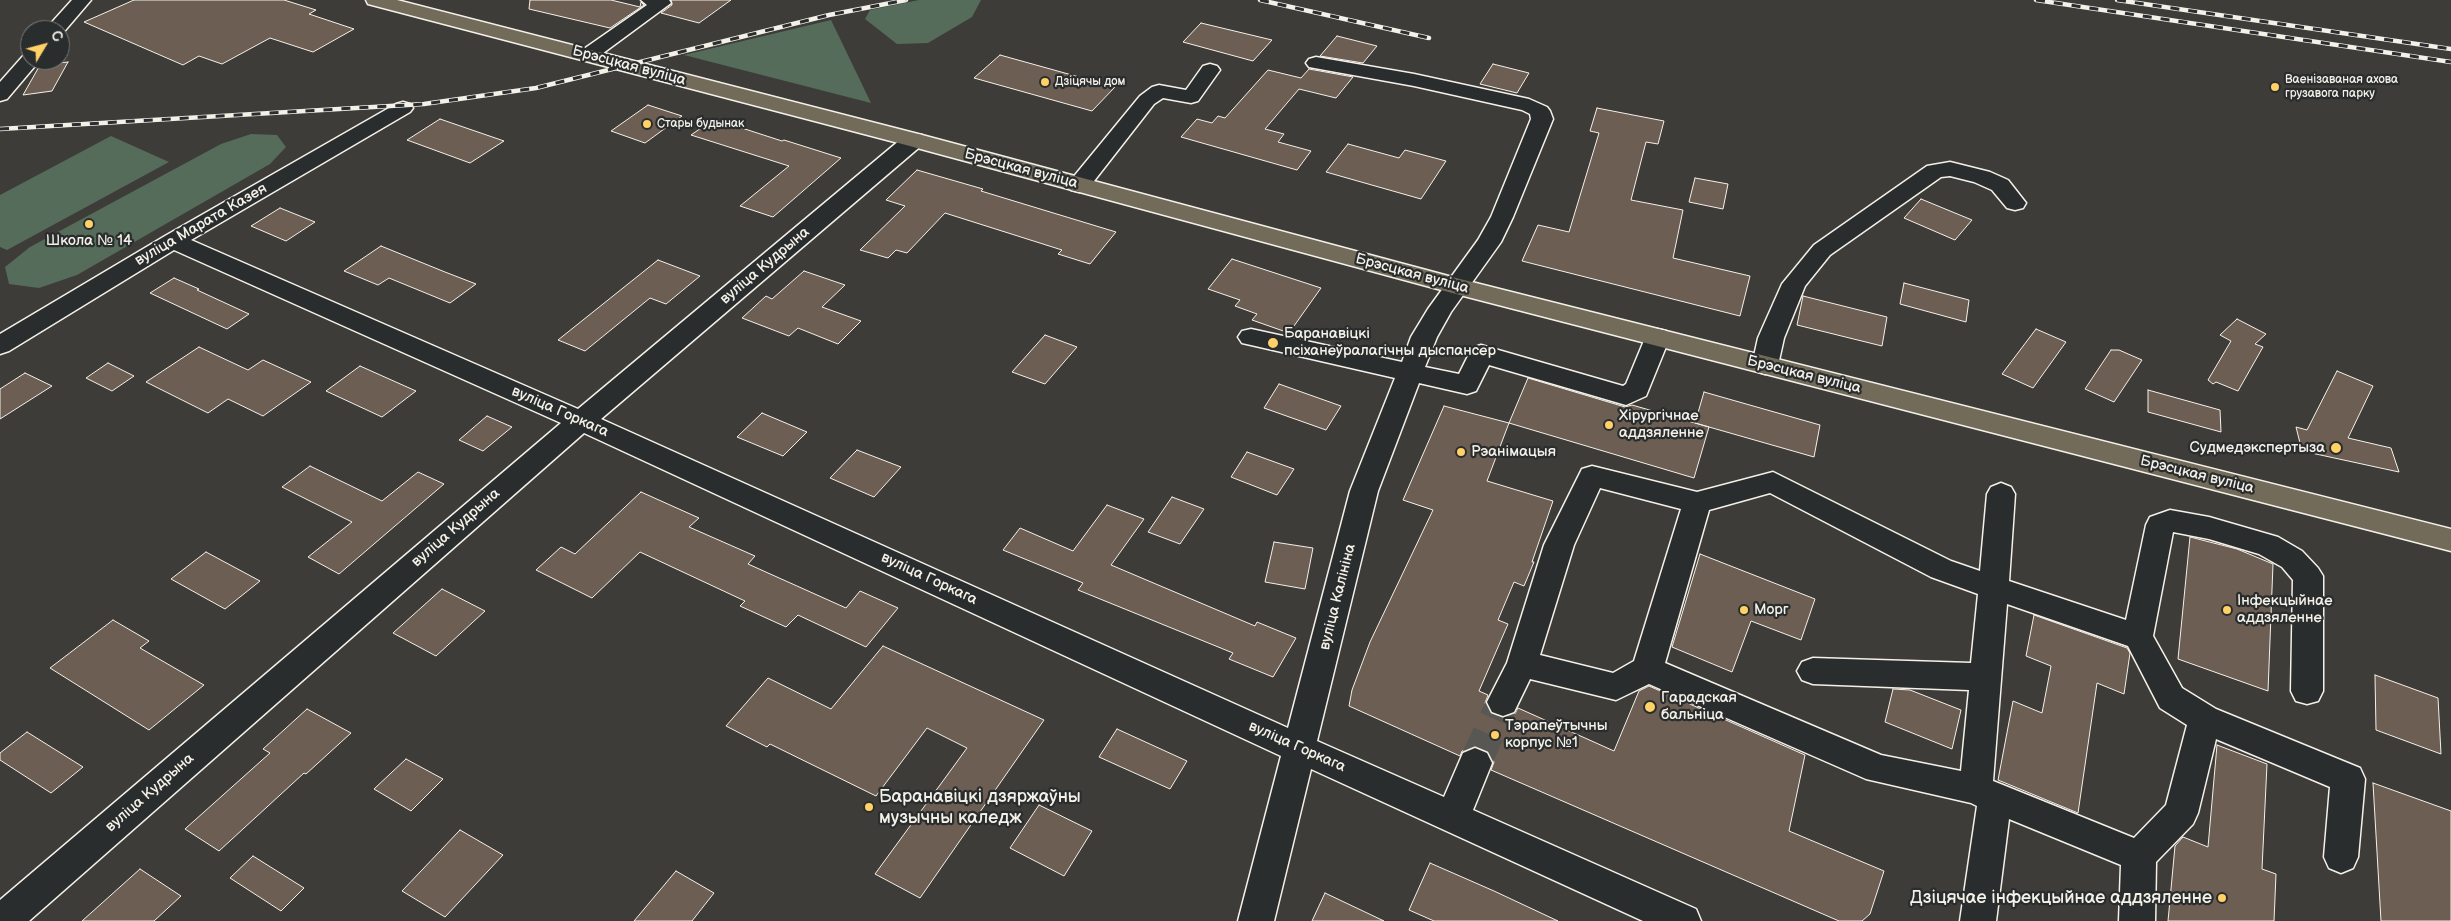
<!DOCTYPE html>
<html>
<head>
<meta charset="utf-8">
<style>
  body { margin:0 }
  #map { position:relative; width:2451px; height:921px; overflow:hidden; background:#3e3c39; font-family:"Balsamiq Sans",sans-serif }
  canvas { display:block }
  .north { position:absolute; left:20px; top:20px; width:50px; height:50px; box-sizing:border-box; background:#2a2d2e; border:1px solid #7b7b78; border-radius:50%; rotate:53deg; font-size:14px; font-weight:700; line-height:20px; text-align:center; color:#f4f1e8 }
  .north::after { content:''; display:block; margin:auto; width:18px; height:22px; background:#ffd166; clip-path:polygon(50% 0,100% 100%,50% 72%,0 100%) }
</style>
</head>
<body>
<div id="map">
<canvas width="2451" height="921"></canvas>
<div class="north">С</div>
</div>
<script>
const g = document.querySelector('canvas').getContext('2d');
g.lineJoin = 'round';
function paint(path, color) {
  g.fillStyle = color;
  g.fill(path, 'evenodd');
}
function toPath(rows) {
  const path = new Path2D();
  for (const r of rows) {
    path.moveTo(r[0], r[1]);
    for (let i = 2; i < r.length; i += 2) path.lineTo(r[i], r[i + 1]);
  }
  return path;
}
function strokePath(path, color, width, dash) {
  g.strokeStyle = color;
  g.lineWidth = width;
  g.lineCap = dash ? 'butt' : 'round';
  g.setLineDash(dash || []);
  g.stroke(path);
}
function label(font, color, halo, rows, align = 'center') {
  g.font = font + ' "Balsamiq Sans",sans-serif';
  g.lineWidth = 4.5;
  g.setLineDash([]);
  g.textBaseline = 'middle';
  g.strokeStyle = halo;
  g.fillStyle = color;
  for (const [text, x, y, turn = 0] of rows) {
    g.save();
    g.translate(x, y);
    g.rotate((+turn || 0) * Math.PI / 180);
    g.textAlign = isNaN(turn) ? turn : align;
    if (halo) g.strokeText(text, 0, 0);
    g.fillText(text, 0, 0);
    g.restore();
  }
}
paint(toPath([
  [919,0,981,0,972,17,928,43,897,44,865,19,870,10],
  [831,20,871,103,684,55],
  [251,134,277,135,286,147,270,164,77,275,39,288,9,284,5,267,30,247,221,144],
  [111,136,169,162,7,250,0,247,0,195]
]), '#546c59');
const building = toPath([
  [134,0,284,0,316,10,309,14,354,29,313,52,270,38,222,64,199,56,183,65,84,22,134,0],
  [530,0,611,0,640,7,641,2,644,5,610,28,529,9,530,0],
  [671,0,731,0,699,23,661,13,672,5,671,0],
  [1201,23,1272,40,1253,61,1183,42,1201,23],
  [1337,36,1377,46,1363,63,1320,56,1337,36],
  [1000,55,1115,87,1092,111,974,78,1000,55],
  [68,62,52,91,23,95,40,65,68,62],
  [1493,64,1529,73,1517,93,1480,84,1493,64],
  [1309,69,1353,77,1336,98,1299,89,1265,129,1284,134,1278,142,1311,151,1297,170,1181,137,1197,119,1212,123,1218,116,1225,118,1268,70,1301,78,1309,69],
  [648,105,682,116,645,143,611,131,648,105],
  [1597,108,1664,121,1658,144,1646,142,1631,200,1683,210,1673,258,1750,276,1740,316,1522,261,1538,225,1569,232,1599,133,1590,131,1597,108],
  [440,119,504,141,470,163,407,140,440,119],
  [714,119,782,141,784,140,841,158,773,217,740,206,789,166,691,135,714,119],
  [1348,144,1399,158,1405,150,1446,161,1421,199,1326,172,1348,144],
  [917,170,983,189,981,191,1116,232,1090,264,1058,254,1062,250,945,213,907,253,896,250,888,258,860,250,905,206,886,200,917,170],
  [1695,178,1728,184,1723,209,1689,202,1695,178],
  [1921,199,1972,220,1955,240,1904,218,1921,199],
  [280,208,315,222,286,241,251,226,280,208],
  [381,246,445,272,476,284,450,303,389,278,378,285,344,271,381,246],
  [1232,259,1321,288,1289,333,1252,320,1257,314,1235,306,1240,300,1208,289,1232,259],
  [658,260,700,276,666,304,650,298,585,351,558,340,658,260],
  [804,271,845,285,822,307,861,321,838,344,798,328,789,336,742,318,766,296,772,299,804,271],
  [174,278,199,289,197,290,249,314,227,329,150,293,174,278],
  [1904,283,1969,300,1966,322,1900,304,1904,283],
  [1803,296,1887,317,1882,346,1797,325,1803,296],
  [2237,319,2266,334,2255,344,2263,347,2238,391,2216,382,2213,384,2208,380,2231,341,2220,335,2237,319],
  [2036,329,2066,342,2033,388,2002,374,2036,329],
  [1045,335,1077,347,1045,384,1012,372,1045,335],
  [199,347,248,370,263,360,311,382,263,416,228,399,208,413,146,382,199,347],
  [2111,350,2119,350,2142,360,2114,402,2085,389,2111,350],
  [108,363,134,376,112,391,86,378,108,363],
  [360,366,416,391,382,417,326,391,360,366],
  [2337,371,2373,386,2348,438,2391,448,2399,472,2302,451,2296,427,2307,430,2337,371],
  [25,373,52,386,0,419,0,389,25,373],
  [1528,378,1625,407,1632,405,1709,427,1694,478,1509,423,1528,378],
  [1279,384,1341,406,1326,430,1264,408,1279,384],
  [2148,390,2220,410,2221,432,2148,412,2148,390],
  [1704,392,1820,425,1814,457,1695,423,1704,392],
  [1444,406,1509,423,1487,481,1553,501,1532,562,1534,562,1524,586,1514,582,1498,620,1508,624,1479,691,1488,695,1485,703,1490,713,1504,718,1515,714,1518,708,1614,751,1639,691,1649,686,1805,755,1789,831,1884,871,1870,914,1862,921,1839,921,1491,770,1494,762,1488,751,1474,746,1462,751,1460,756,1349,706,1352,690,1370,642,1433,510,1403,500,1444,406],
  [762,413,807,432,783,456,737,437,762,413],
  [487,416,512,427,483,451,459,440,487,416],
  [857,450,901,467,874,497,830,478,857,450],
  [1247,452,1294,469,1277,495,1231,477,1247,452],
  [310,466,382,501,418,472,444,484,339,574,308,557,352,522,282,487,310,466],
  [641,492,699,518,689,527,755,556,748,564,846,608,860,591,898,608,866,647,798,615,786,627,740,606,745,601,640,552,592,598,536,570,561,547,575,554,641,492],
  [1172,497,1204,509,1180,544,1148,532,1172,497],
  [1107,505,1144,519,1111,565,1255,626,1257,622,1296,638,1273,677,1229,659,1233,653,1078,590,1083,583,1003,550,1020,528,1073,551,1107,505],
  [2190,537,2237,549,2273,564,2268,691,2178,659,2190,537],
  [1274,542,1313,548,1305,589,1265,582,1274,542],
  [206,552,260,581,225,609,171,579,206,552],
  [1700,554,1815,599,1801,640,1751,621,1732,672,1672,647,1700,554],
  [442,589,485,611,436,656,393,633,442,589],
  [2034,615,2127,648,2130,653,2124,694,2097,683,2078,813,1998,780,2013,701,2042,713,2051,666,2026,656,2034,615],
  [113,620,149,641,140,648,204,685,149,730,50,668,113,620],
  [883,646,1044,720,920,898,875,874,967,748,927,728,876,796,770,744,767,747,726,726,768,678,831,709,883,646],
  [2375,675,2438,698,2441,754,2376,730,2375,675],
  [1893,689,1910,690,1961,710,1952,749,1885,722,1893,689],
  [307,709,351,733,306,774,304,773,219,851,185,829,270,753,263,749,307,709],
  [1117,729,1187,761,1170,789,1099,757,1117,729],
  [27,732,83,767,51,793,0,760,0,753,27,732],
  [2217,745,2267,764,2262,869,2276,874,2274,921,2168,921,2175,846,2183,837,2208,847,2217,745],
  [406,759,443,779,411,811,374,789,406,759],
  [2373,783,2451,811,2451,921,2381,921,2373,783],
  [1039,805,1092,831,1064,876,1010,848,1039,805],
  [460,830,503,855,445,917,402,891,460,830],
  [253,856,304,888,281,911,230,878,253,856],
  [1430,863,1494,891,1558,921,1434,921,1409,910,1430,863],
  [140,869,181,896,154,921,82,921,140,869],
  [676,871,714,893,692,921,634,921,676,871],
  [1325,893,1384,921,1312,921,1325,893]
]);
paint(building, '#6d5e53');
strokePath(building, '#f4f1e8', 1);
strokePath(toPath([
  [1475,763,1503,702]
]), '#595753', 32, [32, 16]);
const minor = toPath([
  [72,0,91,0,62,34,60,35,60,30,45,30,72,0],
  [641,0,669,0,671,3,595,59,588,61,581,59,578,55,581,51,647,5,641,0],
  [30,54,30,60,40,60,7,99,0,101,0,82,23,56,30,54],
  [1316,57,1414,74,1529,99,1547,107,1550,111,1553,119,1513,217,1501,242,1451,312,1437,337,1425,367,1459,374,1472,348,1481,345,1623,386,1626,384,1648,331,1657,329,1666,331,1670,337,1646,396,1626,405,1489,365,1476,391,1467,394,1419,383,1378,491,1317,741,1444,797,1463,753,1475,748,1487,753,1492,763,1473,810,1696,909,1701,921,1643,921,1311,769,1274,921,1238,921,1281,756,584,433,29,921,0,921,0,900,561,423,174,250,9,351,0,354,0,334,165,236,396,104,403,102,410,104,413,108,410,112,191,240,578,409,906,135,914,134,922,135,925,140,922,145,601,419,1288,728,1350,491,1395,378,1251,345,1242,343,1238,337,1242,331,1251,329,1402,362,1411,337,1428,309,1478,240,1491,217,1531,119,1530,114,1522,110,1414,86,1309,67,1306,63,1309,59,1316,57],
  [1210,64,1217,66,1220,70,1198,101,1191,103,1163,98,1154,104,1087,190,1079,192,1071,190,1068,185,1071,180,1140,96,1152,87,1159,85,1186,90,1203,66,1210,64],
  [1950,162,1990,172,2008,180,2026,203,2023,208,2015,210,2007,208,1992,190,1974,182,1950,176,1941,177,1830,255,1805,286,1784,338,1778,365,1774,371,1765,374,1756,371,1752,365,1758,338,1782,284,1814,245,1927,166,1950,162],
  [1592,466,1697,492,1773,472,1951,561,1980,571,1987,494,1991,487,2001,483,2011,487,2015,494,2009,581,2126,620,2146,525,2150,517,2170,510,2209,517,2278,537,2302,551,2318,568,2323,576,2323,691,2318,701,2307,704,2296,701,2291,691,2293,580,2282,567,2259,554,2209,539,2173,532,2153,636,2182,688,2216,709,2360,768,2365,779,2358,857,2353,868,2341,873,2329,868,2324,857,2330,787,2216,739,2198,813,2193,824,2156,862,2155,921,2119,921,2121,865,2009,819,1996,921,1960,921,1977,806,1971,803,1866,779,1649,684,1616,700,1530,679,1514,712,1503,716,1492,712,1487,702,1507,663,1544,545,1582,469,1592,466],
  [1600,488,1681,509,1634,661,1613,673,1540,655,1574,545,1600,488],
  [1770,493,1931,577,1978,594,1971,663,1813,658,1802,662,1797,671,1802,680,1813,684,1969,690,1961,771,1881,755,1665,663,1709,510,1770,493],
  [2007,604,2128,646,2160,708,2187,725,2166,805,2134,838,1993,781,2007,604]
]);
const major = toPath([
  [366,0,397,0,922,135,1456,278,2451,529,2451,551,1456,294,906,145,368,4,366,0]
]);
strokePath(minor, '#f4f1e8', 3);
strokePath(major, '#f4f1e8', 3);
paint(minor, '#2a2d2e');
paint(major, '#736b5a');
const rail = toPath([
  [1260,0,1429,38],
  [2036,0,2451,62],
  [2117,0,2451,49],
  [0,129,424,104,536,88,829,15,906,0]
]);
strokePath(rail, '#f4f1e8', 4.5);
strokePath(rail, '#2a2d2e', 3, [9]);
for (const [x, y, r, color] of [
  [1045,82,5,"#ffd166"],
  [2275,87,5,"#ffd166"],
  [647,124,5,"#ffd166"],
  [89,224,5,"#ffd166"],
  [1273,343,6,"#ffd166"],
  [1609,425,5,"#ffd166"],
  [2336,448,6,"#ffd166"],
  [1461,452,5,"#ffd166"],
  [1744,610,5,"#ffd166"],
  [2227,610,5,"#ffd166"],
  [1650,707,6,"#ffd166"],
  [1495,735,5,"#ffd166"],
  [869,807,5,"#ffd166"],
  [2222,898,5,"#ffd166"]
]) {
  const dot = new Path2D();
  dot.arc(x, y, r, 0, 2 * Math.PI);
  g.fillStyle = color;
  g.fill(dot);
  strokePath(dot, '#2a2d2e', 2);
}
label('12px', '#f4f1e8', '#2a2d2e', [
  ["Ваенізаваная ахова",2285,80],
  ["грузавога парку",2285,94],
  ["Дзіцячы дом",1055,82],
  ["Стары будынак",657,124]
], 'left');
label('15px', '#f4f1e8', '#2a2d2e', [
  ["Брэсцкая вуліца",629,66,15],
  ["Брэсцкая вуліца",1021,169,15],
  ["вуліца Марата Казея",201,225,-30],
  ["вуліца Кудрына",765,266,-40],
  ["Брэсцкая вуліца",1412,274,15],
  ["Брэсцкая вуліца",1804,375,14],
  ["вуліца Горкага",560,412,24],
  ["Брэсцкая вуліца",2197,475,14],
  ["вуліца Кудрына",456,528,-41],
  ["вуліца Горкага",929,579,25],
  ["вуліца Калініна",1338,597,-76],
  ["вуліца Горкага",1297,747,24],
  ["вуліца Кудрына",150,793,-41]
]);
label('15px', '#f4f1e8', '#2a2d2e', [
  ["Школа № 14",89,241,"center"],
  ["Баранавіцкі",1284,334],
  ["псіханеўралагічны дыспансер",1284,351],
  ["Хірургічнае",1619,416],
  ["аддзяленне",1619,433],
  ["Судмедэкспертыза",2325,448,"right"],
  ["Рэанімацыя",1471,452],
  ["Інфекцыйнае",2237,601],
  ["аддзяленне",2237,618],
  ["Морг",1754,610],
  ["Гарадская",1661,698],
  ["бальніца",1661,715],
  ["Тэрапеўтычны",1505,726],
  ["корпус №1",1505,743]
], 'left');
label('18px', '#f4f1e8', '#2a2d2e', [
  ["Баранавіцкі дзяржаўны",879,797],
  ["музычны каледж",879,818],
  ["Дзіцячае інфекцыйнае аддзяленне",2212,898,"right"]
], 'left');
</script>
</body>
</html>
